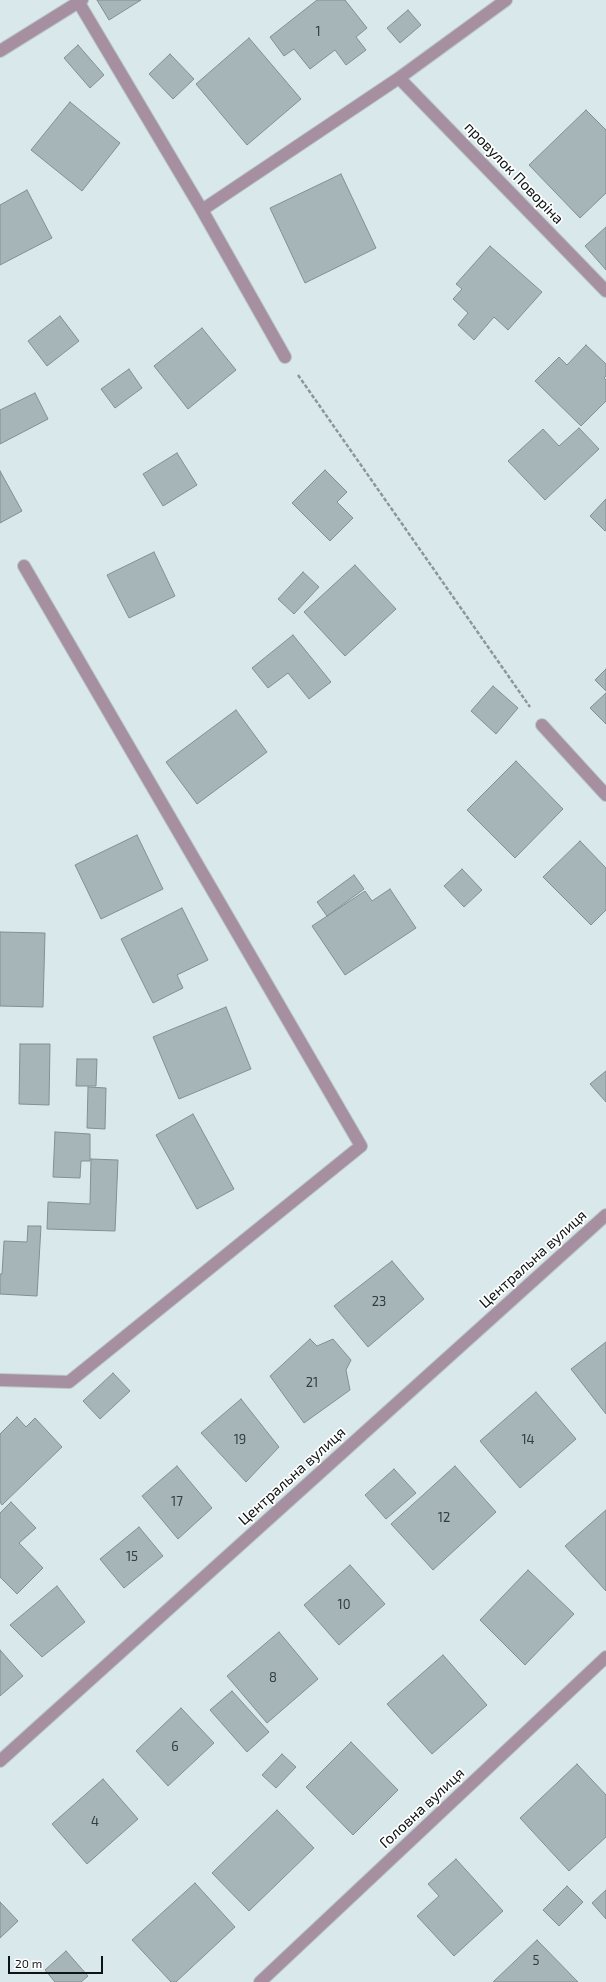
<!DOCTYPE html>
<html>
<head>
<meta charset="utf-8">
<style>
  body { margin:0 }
  #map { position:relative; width:606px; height:1982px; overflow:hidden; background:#d9e8ea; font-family:"Exo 2",sans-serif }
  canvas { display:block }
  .scale { position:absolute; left:8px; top:1956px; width:95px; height:18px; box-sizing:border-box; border:2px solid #0e1314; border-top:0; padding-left:5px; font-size:12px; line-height:14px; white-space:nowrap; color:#0e1314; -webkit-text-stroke:3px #fff; paint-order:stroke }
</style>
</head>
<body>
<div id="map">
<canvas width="606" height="1982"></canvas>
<div class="scale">20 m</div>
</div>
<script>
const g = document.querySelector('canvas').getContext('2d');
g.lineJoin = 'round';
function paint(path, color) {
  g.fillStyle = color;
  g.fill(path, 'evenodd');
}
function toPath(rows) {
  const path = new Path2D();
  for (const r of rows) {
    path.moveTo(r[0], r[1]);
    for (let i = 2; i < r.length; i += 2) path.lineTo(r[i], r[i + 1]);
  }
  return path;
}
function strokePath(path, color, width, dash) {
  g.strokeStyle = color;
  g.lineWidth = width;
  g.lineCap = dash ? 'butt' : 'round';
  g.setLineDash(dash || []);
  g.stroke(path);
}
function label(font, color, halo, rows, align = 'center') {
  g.font = font + ' "Exo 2",sans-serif';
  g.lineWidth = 3.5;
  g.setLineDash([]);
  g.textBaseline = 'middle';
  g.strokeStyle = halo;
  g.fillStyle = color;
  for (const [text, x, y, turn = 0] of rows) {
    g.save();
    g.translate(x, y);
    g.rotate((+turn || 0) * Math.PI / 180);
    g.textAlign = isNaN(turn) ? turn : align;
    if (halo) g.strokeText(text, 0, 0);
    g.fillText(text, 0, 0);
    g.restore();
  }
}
const building = toPath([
  [97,0,141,0,109,20,97,0],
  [317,0,345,0,367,28,356,37,366,50,346,65,335,50,310,69,294,49,284,56,270,37,317,0],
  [408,10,421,25,400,43,387,28,408,10],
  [249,38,301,99,247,145,196,84,249,38],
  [78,45,104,75,90,88,64,58,78,45],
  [170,54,194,79,173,99,149,74,170,54],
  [70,102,120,143,82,191,31,150,70,102],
  [586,110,606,130,606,193,580,218,529,165,586,110],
  [341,174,376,248,305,283,270,208,341,174],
  [27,190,52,238,0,265,0,205,27,190],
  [606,227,606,270,585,246,606,227],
  [490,246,542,292,508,330,494,317,474,340,458,325,468,313,453,299,462,289,456,284,490,246],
  [60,316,79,341,47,366,28,341,60,316],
  [202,328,236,370,188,409,154,366,202,328],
  [586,345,606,364,606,376,604,378,606,380,606,401,581,426,535,381,559,357,567,365,586,345],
  [129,369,142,388,115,408,101,389,129,369],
  [35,393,48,419,0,444,0,410,35,393],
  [579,428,599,449,545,500,508,461,543,429,559,446,579,428],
  [177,453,197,485,163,506,143,474,177,453],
  [325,470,347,492,337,502,353,518,330,541,292,503,325,470],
  [0,471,22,511,0,523,0,471],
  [606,499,606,530,605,531,590,516,606,499],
  [154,552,175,596,129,618,107,575,154,552],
  [355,565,396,609,345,656,304,612,355,565],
  [303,572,319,587,294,614,278,599,303,572],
  [293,635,331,682,309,699,288,673,268,688,252,668,293,635],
  [606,669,606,691,595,680,606,669],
  [493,686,518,708,496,734,471,711,493,686],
  [606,693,606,724,590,708,606,693],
  [236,710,267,752,197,804,166,762,236,710],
  [516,761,563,809,515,858,467,810,516,761],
  [137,835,163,889,101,919,75,865,137,835],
  [580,841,606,868,606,910,591,925,543,877,580,841],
  [462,869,482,890,464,907,444,886,462,869],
  [354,875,364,889,327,916,317,902,354,875],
  [390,889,416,928,345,975,312,926,365,891,372,901,390,889],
  [182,908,208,960,177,975,183,988,153,1003,121,939,182,908],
  [0,932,45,933,43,1007,0,1006,0,932],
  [226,1007,251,1069,179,1099,153,1037,226,1007],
  [20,1044,50,1044,49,1105,19,1104,20,1044],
  [77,1059,97,1059,96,1086,76,1086,77,1059],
  [606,1071,606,1102,590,1084,606,1071],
  [88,1087,106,1088,105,1129,87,1128,88,1087],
  [193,1114,234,1189,197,1209,156,1135,193,1114],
  [55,1132,90,1134,90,1161,81,1161,80,1178,53,1177,55,1132],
  [91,1159,118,1160,115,1231,47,1229,48,1202,90,1204,91,1159],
  [28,1226,41,1226,37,1296,0,1294,0,1274,2,1274,4,1241,27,1242,28,1226],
  [392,1261,424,1299,368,1347,334,1306,392,1261],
  [310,1339,317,1346,333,1339,351,1360,346,1370,350,1390,304,1423,270,1376,310,1339],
  [606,1342,606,1414,571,1369,606,1342],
  [113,1373,130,1391,100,1419,83,1401,113,1373],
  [536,1392,576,1439,520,1488,480,1441,536,1392],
  [241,1399,279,1447,246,1482,201,1433,241,1399],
  [17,1417,26,1427,35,1418,62,1447,2,1505,0,1502,0,1434,17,1417],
  [177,1466,212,1508,178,1539,142,1496,177,1466],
  [455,1466,496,1512,433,1570,391,1524,455,1466],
  [394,1469,416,1493,386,1519,365,1495,394,1469],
  [11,1502,36,1528,19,1543,43,1568,17,1594,0,1577,0,1513,11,1502],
  [606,1510,606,1591,565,1546,606,1510],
  [139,1527,163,1556,124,1588,100,1559,139,1527],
  [350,1565,385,1604,339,1645,304,1605,350,1565],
  [528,1570,574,1614,525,1665,480,1620,528,1570],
  [57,1586,85,1622,42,1657,10,1625,57,1586],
  [279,1632,318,1679,267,1723,227,1676,279,1632],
  [0,1650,23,1676,0,1696,0,1650],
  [443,1655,487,1705,432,1754,387,1704,443,1655],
  [232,1691,269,1732,247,1752,210,1710,232,1691],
  [181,1708,214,1743,168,1786,136,1751,181,1708],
  [351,1742,398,1790,353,1835,306,1787,351,1742],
  [282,1754,296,1767,276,1788,262,1775,282,1754],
  [577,1764,606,1795,606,1837,569,1871,520,1818,577,1764],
  [103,1779,138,1819,87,1864,52,1824,103,1779],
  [277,1810,314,1848,249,1911,212,1873,277,1810],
  [456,1859,503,1911,454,1956,417,1916,439,1896,428,1884,456,1859],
  [195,1883,235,1927,176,1982,171,1982,132,1940,195,1883],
  [567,1886,583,1902,559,1926,543,1910,567,1886],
  [606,1890,606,1919,592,1903,606,1890],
  [0,1902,18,1921,0,1938,0,1902],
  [537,1940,578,1982,493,1982,537,1940],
  [66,1951,88,1976,81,1982,55,1982,45,1970,66,1951]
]);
paint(building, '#a6b5b7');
strokePath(building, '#829092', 1);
const street = toPath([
  [79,3,202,210,399,78,506,0],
  [0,51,82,0],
  [399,78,606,291],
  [202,210,285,357],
  [542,725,606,795],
  [0,1380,69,1382,361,1146,24,566],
  [0,1761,606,1215],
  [260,1982,606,1657]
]);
strokePath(street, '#b9c6c8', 14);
strokePath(toPath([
  [298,375,530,707]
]), '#8c9799', 2.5, [4, 2]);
strokePath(street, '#a58fa0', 12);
label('13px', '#343c3d', null, [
  ["1",318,32],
  ["23",379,1302],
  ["21",312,1383],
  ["19",240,1440],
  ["14",528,1440],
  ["17",177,1502],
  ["12",444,1518],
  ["15",132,1557],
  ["10",344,1605],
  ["8",273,1678],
  ["6",175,1747],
  ["4",95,1822],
  ["5",536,1961]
]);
label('15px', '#0e1314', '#fff', [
  ["провулок Поворіна",514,173,46],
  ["Центральна вулиця",533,1259,-42],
  ["Центральна вулиця",292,1476,-42],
  ["Головна вулиця",422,1808,-43]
]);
</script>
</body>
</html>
